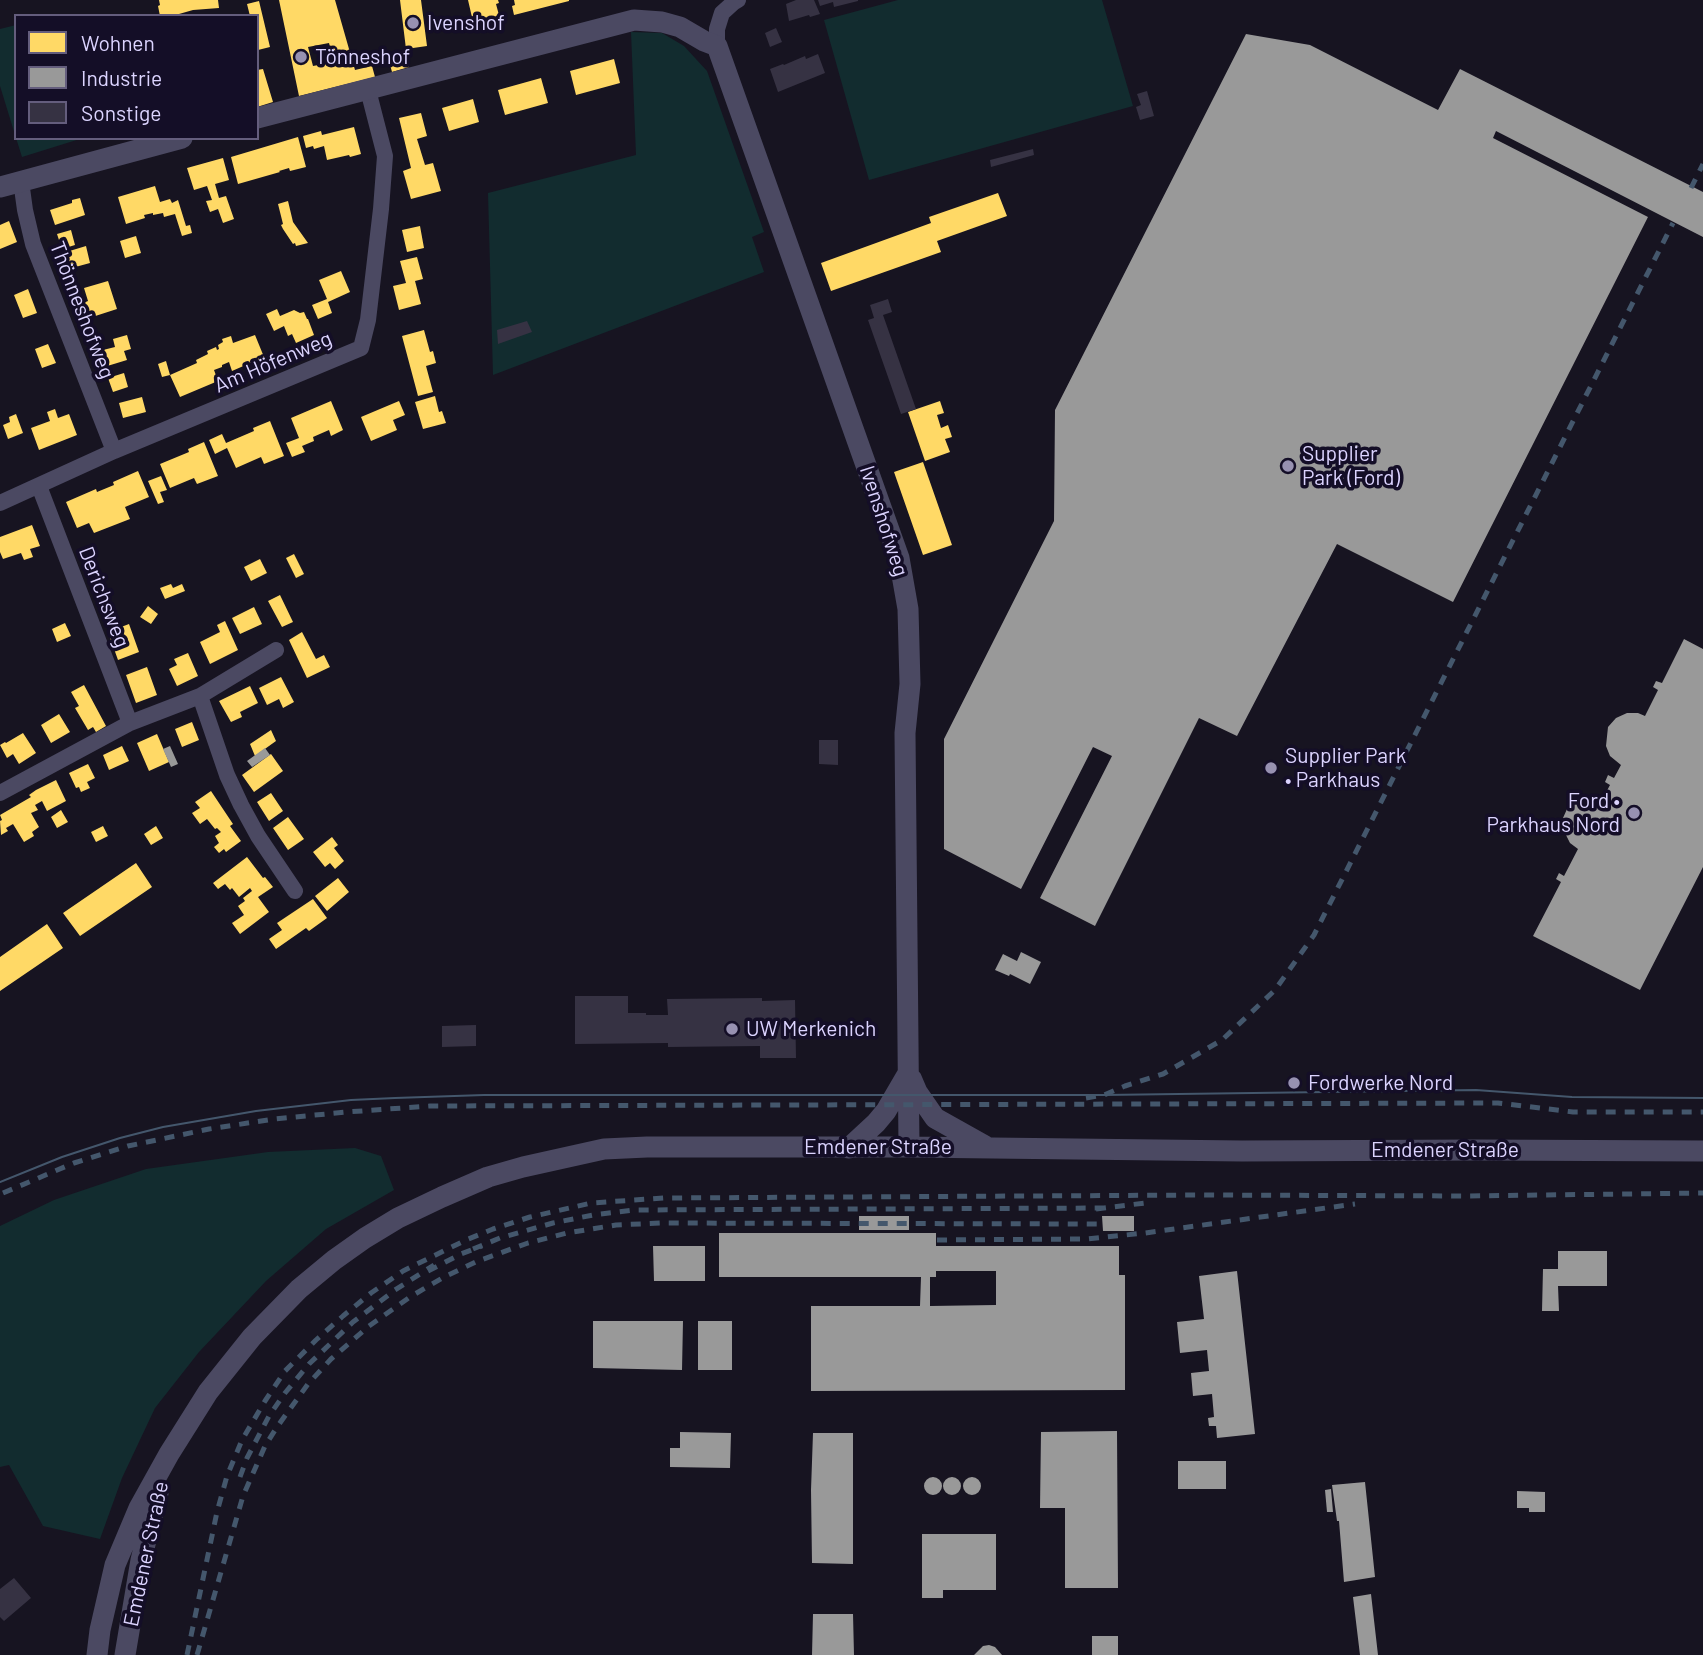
<!DOCTYPE html>
<html>
<head>
<meta charset="utf-8">
<style>
  body { margin:0 }
  #map { position:relative; width:1703px; height:1655px; overflow:hidden; background:#171421; font-family:Barlow,sans-serif }
  canvas { display:block }
  .legend { position:absolute; left:14px; top:14px; width:245px; height:126px; box-sizing:border-box; background:#140e27; border:2px solid #645d7d; margin:0; padding:9px 12px; list-style:none; font-size:21px; color:#dcd4ff }
  .legend li { display:flex; align-items:center; gap:14px; height:35px }
  .legend b { width:35px; border:2px solid #645d7d }
</style>
</head>
<body>
<div id="map">
<canvas width="1703" height="1655"></canvas>
<ul class="legend">
<li><b style="height:19px;background:#ffd966"></b>Wohnen</li>
<li><b style="height:19px;background:#999"></b>Industrie</li>
<li><b style="height:19px;background:#363243"></b>Sonstige</li>
</ul>
</div>
<script>
const g = document.querySelector('canvas').getContext('2d');
g.lineJoin = 'round';
function paint(path, color) {
  g.fillStyle = color;
  g.fill(path, 'evenodd');
}
function toPath(rows) {
  const path = new Path2D();
  for (const r of rows) {
    if (r.length === 3) {
      path.moveTo(r[0] + r[2], r[1]);
      path.arc(r[0], r[1], r[2], 0, 2 * Math.PI);
      continue;
    }
    path.moveTo(r[0], r[1]);
    for (let i = 2; i < r.length; i += 2) path.lineTo(r[i], r[i + 1]);
  }
  return path;
}
function strokePath(path, color, width, dash) {
  g.strokeStyle = color;
  g.lineWidth = width;
  g.lineCap = dash ? 'butt' : 'round';
  g.setLineDash(dash || []);
  g.stroke(path);
}
function label(font, color, halo, rows, align = 'center') {
  g.font = font + ' Barlow,sans-serif';
  g.lineWidth = 7;
  g.setLineDash([]);
  g.textBaseline = 'middle';
  g.strokeStyle = halo;
  g.fillStyle = color;
  for (const [text, x, y, turn = 0] of rows) {
    g.save();
    g.translate(x, y);
    g.rotate((+turn || 0) * Math.PI / 180);
    g.textAlign = isNaN(turn) ? turn : align;
    if (halo) g.strokeText(text, 0, 0);
    g.fillText(text, 0, 0);
    g.restore();
  }
}
paint(toPath([
  [898,0,1102,0,1133,106,869,180,824,20],
  [16,25,16,138,0,86,0,29],
  [631,32,662,33,684,46,707,71,764,232,752,237,764,272,493,375,488,193,636,155],
  [16,138,83,138,22,157],
  [355,1148,381,1156,394,1190,326,1229,266,1281,199,1352,155,1408,122,1478,100,1539,43,1526,9,1465,0,1467,0,1226,54,1200,146,1169,268,1152]
]), '#122c2f');
paint(toPath([
  [159,0,218,0,219,8,193,10,179,14,180,16,160,16,158,6,160,5],
  [279,0,335,0,355,70,372,66,375,77,299,96],
  [329,43,334,62,313,66,308,47],
  [400,0,421,0,427,46,406,49],
  [468,0,498,0,499,3,496,4,500,19,474,26],
  [514,0,569,0,569,1,514,15,512,6,515,5],
  [259,1,270,47,258,50,257,16,250,16,247,4],
  [408,56,409,67,392,72,389,61],
  [614,59,620,83,576,95,570,71],
  [263,69,273,102,257,107,257,70],
  [541,78,548,103,505,115,498,90],
  [473,99,479,122,449,131,442,108],
  [421,113,427,136,417,139,425,165,433,163,441,191,411,199,403,171,411,168,399,118],
  [354,127,361,154,350,157,349,155,327,160,324,146,314,149,313,146,306,148,303,136,321,131,322,135],
  [298,137,306,167,290,171,289,168,279,171,280,172,238,184,231,157],
  [223,158,229,180,215,184,219,198,226,196,234,219,223,223,218,209,210,212,206,201,212,200,207,186,194,190,187,168],
  [155,186,160,202,170,199,172,203,178,200,186,226,190,225,192,233,182,236,175,214,164,217,163,213,153,215,153,213,144,215,145,218,126,224,118,197],
  [998,193,1007,216,937,241,941,252,831,291,821,263,931,223,929,217],
  [80,198,85,215,55,225,50,210,72,203,72,200],
  [288,201,293,222,308,243,296,246,295,243,293,244,283,229,281,225,283,224,278,204],
  [9,221,17,242,0,249,0,225],
  [420,226,424,248,407,252,402,230],
  [71,230,75,245,62,249,57,234],
  [136,236,141,253,125,258,120,241],
  [86,246,90,263,68,269,63,253],
  [417,257,423,279,415,281,421,304,399,310,393,286,406,283,400,261],
  [341,271,350,292,328,302,332,313,318,319,312,305,327,299,319,280],
  [108,281,117,309,86,319,81,304,88,301,84,288],
  [28,289,37,313,23,318,14,295],
  [277,309,280,316,294,310,300,313,304,312,307,319,308,319,314,335,296,343,292,334,288,336,284,326,274,331,266,314],
  [424,330,430,352,433,351,436,363,426,366,433,392,418,396,402,336],
  [127,335,131,349,124,351,127,360,104,367,99,351,115,347,113,339],
  [255,335,264,357,232,371,229,362,222,365,222,367,214,370,218,381,180,397,170,375,162,377,158,364,166,361,170,375,197,363,196,360,208,354,207,351,216,347,217,350,219,349,218,345,223,342,222,339,231,336,233,343],
  [48,344,56,363,42,368,35,349],
  [124,373,128,387,113,392,108,378],
  [435,396,439,412,442,411,446,423,423,429,415,402],
  [142,397,146,412,123,418,119,403],
  [331,401,343,430,331,436,329,430,313,437,314,441,302,446,305,452,292,457,286,443,299,438,291,418],
  [399,401,405,415,393,420,397,430,371,441,361,417],
  [940,401,944,413,937,415,941,428,948,425,952,437,945,439,950,452,925,461,908,412],
  [55,409,58,418,69,414,77,435,39,450,31,428,50,421,47,412],
  [16,414,23,433,8,439,3,425,10,422,9,417],
  [270,421,284,456,264,464,261,457,236,468,227,448,215,454,209,440,222,434,226,443,254,431,253,428],
  [204,442,218,476,197,484,194,478,170,488,160,464,189,452,188,449],
  [923,462,952,545,923,555,894,472],
  [138,471,149,497,125,507,130,519,94,533,89,523,77,528,66,502,96,489,97,492,114,485,113,482],
  [161,476,167,490,160,492,164,502,158,504,148,481],
  [32,525,40,546,30,549,33,557,24,560,21,553,3,559,0,552,0,537],
  [294,554,304,574,296,578,286,558],
  [260,559,267,573,251,581,244,567],
  [171,584,173,588,182,584,185,591,165,599,160,588],
  [280,595,293,622,282,627,268,601],
  [148,606,158,614,151,624,140,617],
  [254,607,262,624,240,634,232,618],
  [225,621,238,650,210,664,200,642,220,632,217,625],
  [65,623,71,636,57,642,52,629],
  [129,624,139,652,118,660,108,632],
  [302,632,316,659,324,655,330,667,307,678,289,640],
  [188,653,198,676,177,686,169,669,177,665,174,659],
  [147,667,157,695,136,703,126,675],
  [281,677,294,702,283,708,279,699,267,705,259,688],
  [84,685,106,726,96,732,93,727,88,730,75,708,79,706,71,692],
  [250,686,258,703,240,712,242,717,231,722,219,701],
  [59,714,70,732,51,743,41,725],
  [192,722,199,740,182,747,175,729],
  [271,730,276,741,255,756,250,744],
  [23,733,36,753,19,764,13,754,7,758,0,745,5,742,6,743],
  [157,734,169,762,149,771,137,743],
  [122,746,129,761,109,770,103,755],
  [271,754,283,771,254,792,242,775],
  [88,764,95,778,87,782,90,788,81,792,79,787,76,788,69,773],
  [56,780,66,801,47,811,42,801,35,805,38,810,31,813,39,827,32,832,34,836,24,842,13,824,6,828,8,831,1,835,0,821,2,820,0,815,31,797,29,795,36,790],
  [211,791,233,824,230,826,241,841,226,852,224,849,219,853,214,847,219,843,215,836,221,832,217,828,215,829,207,819,200,824,192,813,200,808,195,802],
  [271,793,283,811,269,821,257,802],
  [61,810,68,822,57,828,51,817],
  [288,817,304,839,288,850,273,828],
  [103,826,108,836,96,842,91,832],
  [156,826,163,838,151,845,144,834],
  [332,837,338,845,334,848,344,861,335,869,330,863,325,867,313,852],
  [247,857,263,878,265,877,273,887,258,897,269,912,240,934,232,923,244,915,238,906,245,901,243,898,252,891,250,888,239,897,232,888,230,890,225,884,218,889,213,883],
  [136,863,152,887,80,936,63,913],
  [338,878,349,892,327,911,315,896],
  [313,899,327,918,309,931,306,928,276,949,269,939,282,930,277,923],
  [47,924,63,948,0,991,0,957]
]), '#ffd966');
paint(toPath([
  [1246,34,1310,45,1438,110,1460,69,1703,192,1703,237,1496,131,1493,138,1648,217,1453,602,1337,544,1237,736,1199,718,1095,926,1040,898,1112,756,1093,747,1021,889,944,849,944,739,1054,521,1055,410],
  [1684,639,1703,649,1703,867,1640,990,1533,936,1561,882,1556,879,1559,873,1564,876,1578,849,1570,843,1563,829,1563,818,1567,809,1576,801,1586,798,1594,797,1602,800,1610,785,1605,782,1608,775,1614,778,1621,765,1610,756,1606,746,1608,727,1616,718,1627,713,1638,713,1645,716,1658,690,1653,687,1656,681,1662,683],
  [170,746,178,764,171,767,163,749],
  [265,748,270,755,252,767,247,761],
  [1021,952,1041,962,1030,984,1010,974,1009,976,995,970,1003,954,1017,961],
  [859,1216,909,1216,909,1230,859,1230],
  [1102,1216,1134,1216,1134,1231,1103,1231],
  [719,1233,936,1233,936,1246,1119,1246,1119,1275,1125,1275,1125,1390,811,1391,811,1306,920,1306,921,1277,719,1277],
  [936,1271,996,1271,996,1305,930,1306,930,1277,936,1277],
  [653,1246,705,1246,705,1281,654,1281],
  [1558,1251,1607,1251,1607,1286,1558,1286,1559,1311,1542,1311,1543,1269,1558,1269],
  [1237,1271,1255,1434,1217,1438,1216,1426,1209,1426,1208,1418,1214,1417,1212,1394,1193,1396,1191,1373,1209,1371,1207,1350,1180,1353,1177,1322,1204,1319,1199,1276],
  [593,1321,683,1321,682,1370,593,1368],
  [698,1321,732,1321,732,1370,698,1370],
  [1117,1431,1118,1588,1065,1588,1065,1508,1040,1508,1041,1432],
  [680,1432,731,1433,730,1468,670,1467,670,1448,680,1448],
  [813,1433,853,1433,853,1564,812,1563,811,1490],
  [1178,1461,1226,1461,1226,1489,1178,1489],
  [933,1486,9],
  [972,1486,9],
  [952,1486,9],
  [1365,1482,1375,1577,1344,1582,1339,1521,1337,1521,1332,1485],
  [1331,1489,1333,1512,1327,1512,1325,1490],
  [1517,1491,1545,1492,1545,1512,1529,1512,1529,1508,1517,1508],
  [922,1534,996,1534,996,1590,943,1590,943,1598,922,1598],
  [1371,1594,1378,1655,1360,1655,1353,1597],
  [813,1614,853,1614,854,1655,812,1655],
  [1092,1636,1118,1636,1118,1655,1092,1655],
  [989,1645,995,1647,1002,1655,974,1655,983,1646]
]), '#999');
paint(toPath([
  [796,0,814,0,820,14,810,17,809,15,789,21,786,4],
  [818,0,858,0,858,1,834,7,833,2,820,6],
  [776,28,782,42,770,47,765,33],
  [818,54,825,73,778,92,770,69,783,64,784,65,805,56,806,59],
  [1147,91,1154,116,1140,120,1136,107,1141,105,1137,94],
  [1033,149,1034,155,991,167,990,160],
  [888,299,892,312,883,315,916,409,901,414,868,320,874,318,870,305],
  [527,321,532,332,498,344,497,330],
  [819,740,838,740,838,765,819,764],
  [575,996,628,996,628,1013,646,1013,646,1015,668,1015,667,999,762,998,762,1001,795,1000,796,1058,760,1058,760,1046,668,1047,668,1043,575,1044],
  [476,1025,476,1046,442,1047,442,1026],
  [14,1578,31,1598,4,1621,0,1617,0,1589]
]), '#363243');
strokePath(toPath([
  [717,46,717,29,722,13,733,3,738,0],
  [21,181,25,210,33,244,114,451],
  [39,486,130,723],
  [0,503,114,451,361,348,368,320,381,209,385,156,368,90],
  [200,696,227,775,241,805,258,836,295,891],
  [0,793,130,723,200,696,276,650]
]), '#4b4962', 16);
strokePath(toPath([
  [257,118,634,20,662,22,680,27,704,41,717,46,899,558,908,609,910,684,905,733,909,1147],
  [0,187,182,138],
  [911,1078,917,1092,935,1118,985,1146],
  [849,1148,876,1123,886,1111,907,1075],
  [97,1655,100,1630,115,1565,139,1508,169,1454,208,1392,252,1337,299,1289,334,1260,365,1238,398,1218,442,1197,488,1177,523,1167,604,1149,647,1147,909,1147,1242,1151,1477,1150,1703,1151],
  [125,1655,141,1560,158,1493]
]), '#4b4962', 21);
strokePath(toPath([
  [0,1182,62,1157,120,1138,163,1127,256,1111,351,1100,395,1098,484,1095,1104,1095,1476,1090,1572,1097,1703,1098]
]), '#44576c', 2);
strokePath(toPath([
  [1691,188,1703,164],
  [1086,1098,1104,1095,1125,1086,1163,1074,1222,1040,1275,990,1314,935,1673,223],
  [3,1193,74,1163,128,1146,209,1129,274,1119,347,1112,430,1106,1498,1103,1573,1112,1703,1112],
  [1096,1209,1145,1203],
  [937,1240,1087,1239,1145,1233,1355,1204],
  [473,1249,500,1238,553,1223,593,1215,634,1210,1106,1208],
  [428,1271,461,1254,482,1246],
  [240,1477,247,1458,269,1416,285,1393,309,1364,353,1322,395,1290,434,1265],
  [187,1655,217,1512,227,1476,242,1440,265,1401,285,1371,316,1340,343,1316,371,1293,403,1271,466,1240,493,1229,530,1217,591,1203,664,1198,1204,1195,1466,1196,1703,1193],
  [197,1655,243,1496,265,1446,277,1427,308,1384,331,1359,369,1326,410,1297,444,1277,478,1261,528,1243,567,1233,616,1225,661,1223,1103,1224]
]), '#44576c', 5, [10, 9]);
for (const [x, y, r, color] of [
  [413,23,7,"#9791b1"],
  [301,57,7,"#9791b1"],
  [1288,466,7,"#9791b1"],
  [1271,768,7,"#9791b1"],
  [1634,813,7,"#9791b1"],
  [732,1029,7,"#9791b1"],
  [1294,1083,7,"#9791b1"]
]) {
  const dot = new Path2D();
  dot.arc(x, y, r, 0, 2 * Math.PI);
  g.fillStyle = color;
  g.fill(dot);
  strokePath(dot, '#140e27', 2.5);
}
label('21px', '#dcd4ff', '#140e27', [
  ["Ivenshof",427,23],
  ["Tönneshof",315,57],
  ["Supplier",1302,454],
  ["Park (Ford)",1302,478],
  ["Supplier Park",1285,756],
  ["• Parkhaus",1285,780],
  ["Ford •",1620,801,"right"],
  ["Parkhaus Nord",1620,825,"right"],
  ["UW Merkenich",746,1029],
  ["Fordwerke Nord",1308,1083]
], 'left');
label('21px', '#dcd4ff', '#140e27', [
  ["Thönneshofweg",82,310,69],
  ["Am Höfenweg",273,362,-23],
  ["Ivenshofweg",884,521,72],
  ["Derichsweg",104,597,69],
  ["Emdener Straße",878,1147],
  ["Emdener Straße",1445,1150],
  ["Emdener Straße",146,1554,-78]
]);
</script>
</body>
</html>
